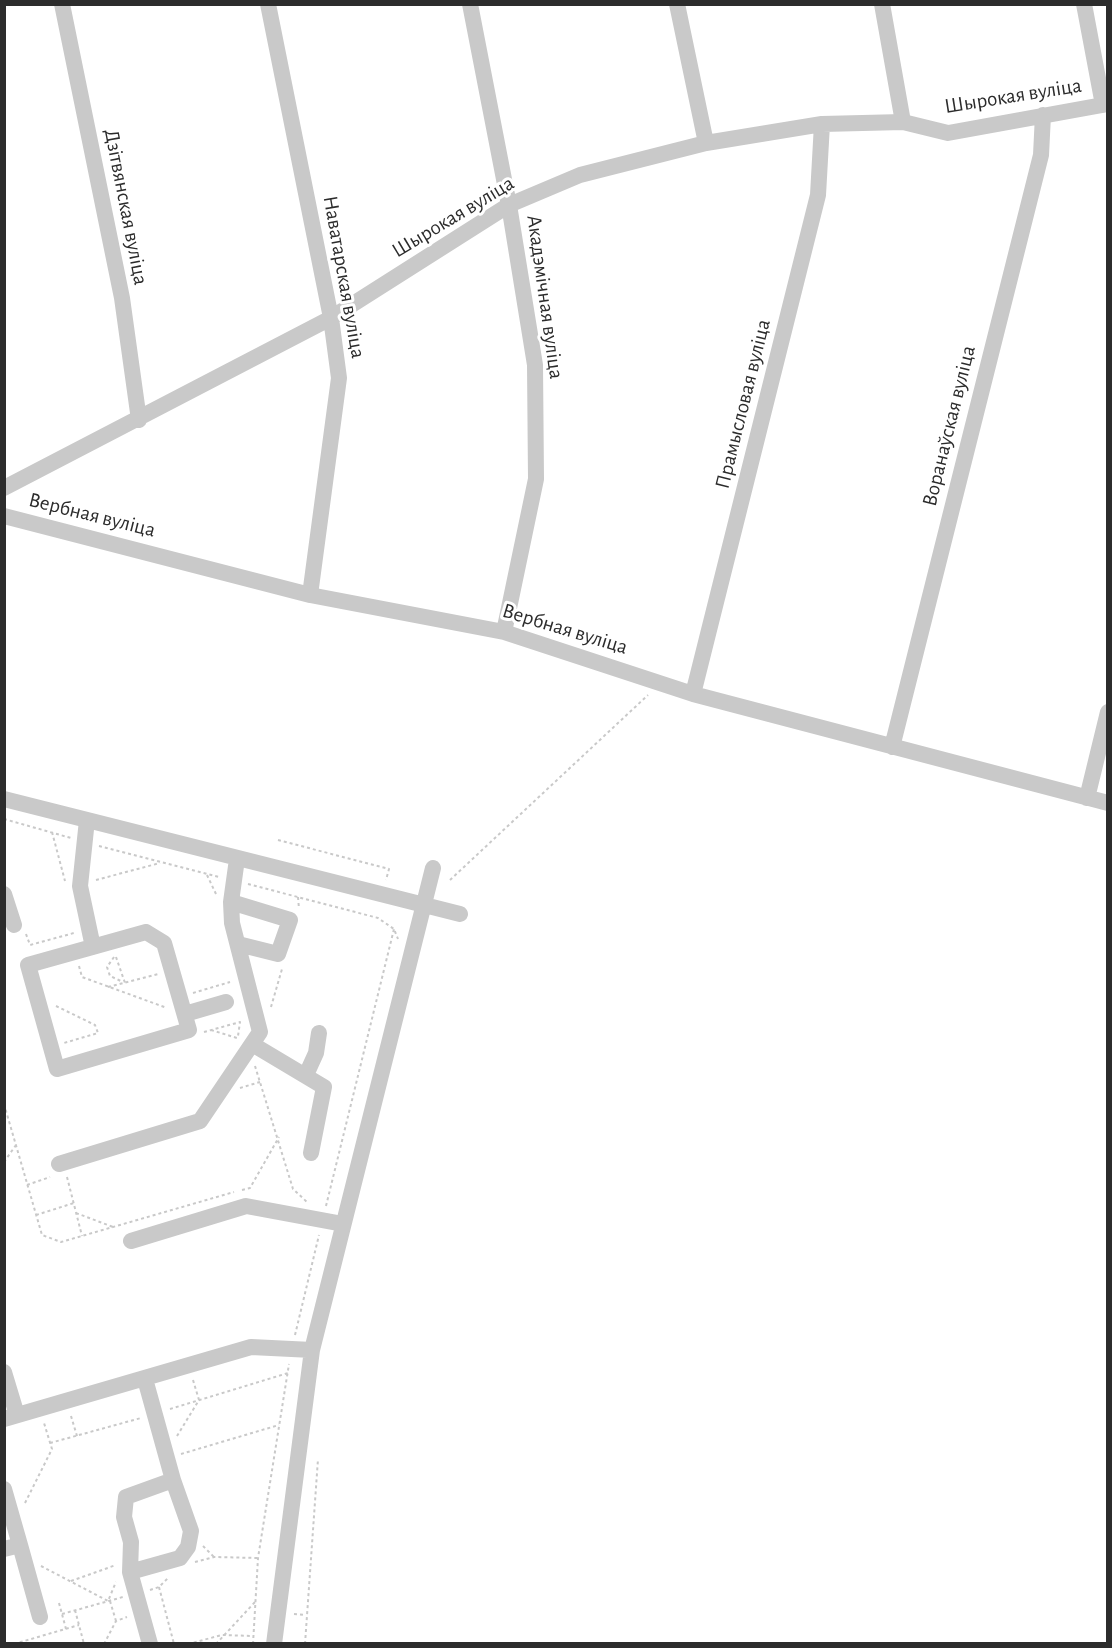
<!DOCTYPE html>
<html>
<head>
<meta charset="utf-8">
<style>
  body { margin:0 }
  #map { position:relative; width:1112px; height:1648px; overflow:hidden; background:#fff; font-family:"Alegreya Sans",sans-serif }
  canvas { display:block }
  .frame { position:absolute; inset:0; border:6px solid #2c2c2c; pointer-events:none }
</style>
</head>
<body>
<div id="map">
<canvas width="1112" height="1648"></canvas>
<div class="frame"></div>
</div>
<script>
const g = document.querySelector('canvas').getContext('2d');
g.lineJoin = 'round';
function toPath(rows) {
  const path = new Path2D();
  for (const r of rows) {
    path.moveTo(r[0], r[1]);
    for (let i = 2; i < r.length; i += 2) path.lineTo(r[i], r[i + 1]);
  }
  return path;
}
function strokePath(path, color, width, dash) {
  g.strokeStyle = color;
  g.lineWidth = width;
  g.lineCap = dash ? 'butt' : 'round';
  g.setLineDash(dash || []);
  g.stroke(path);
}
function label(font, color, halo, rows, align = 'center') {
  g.font = font + ' "Alegreya Sans",sans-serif';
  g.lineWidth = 6;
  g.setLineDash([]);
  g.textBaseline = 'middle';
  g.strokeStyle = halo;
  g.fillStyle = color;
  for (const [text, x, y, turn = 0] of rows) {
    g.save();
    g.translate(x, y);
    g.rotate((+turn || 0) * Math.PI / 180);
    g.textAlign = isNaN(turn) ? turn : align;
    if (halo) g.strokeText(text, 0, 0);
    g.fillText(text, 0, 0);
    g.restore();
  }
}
strokePath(toPath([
  [4,819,71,838],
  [52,832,65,881],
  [278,840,389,869,386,880],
  [99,846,219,877],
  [207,875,216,894],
  [96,880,160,863],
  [450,880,648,695],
  [248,884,378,918,394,929,398,939],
  [298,897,299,909],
  [26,934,30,945,74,933],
  [114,957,107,967,110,976,123,982],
  [116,957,125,983],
  [79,966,82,977,167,1008],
  [108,987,158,974],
  [193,993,230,982],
  [56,1006,95,1025,98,1033,64,1043],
  [271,1007,282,969],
  [211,1030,237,1038],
  [204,1032,240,1022,238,1036],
  [255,1066,293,1189,307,1202],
  [240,1088,260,1082],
  [4,1104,42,1235,61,1242,234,1192],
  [4,1162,16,1145],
  [67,1177,82,1236],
  [27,1185,50,1177],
  [242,1190,250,1188,279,1137],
  [326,1206,394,929],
  [76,1213,113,1227],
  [36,1215,74,1203],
  [295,1335,319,1235],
  [170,1409,288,1373],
  [71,1416,77,1436],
  [177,1436,199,1400,193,1380],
  [50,1443,141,1418],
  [181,1454,279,1425],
  [25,1503,52,1449,44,1423],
  [203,1546,214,1557],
  [195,1562,214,1557,258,1558],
  [41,1566,108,1601,116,1582],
  [71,1581,116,1565],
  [159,1587,174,1644],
  [150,1590,159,1587,169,1577],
  [110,1601,116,1621],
  [59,1603,66,1629],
  [75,1610,84,1644],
  [62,1614,123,1597],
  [294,1614,306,1615],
  [14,1644,79,1625],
  [104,1644,116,1621,127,1617],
  [188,1644,222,1635,253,1636],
  [216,1644,255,1602],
  [253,1644,258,1558,289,1364],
  [305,1644,318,1459]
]), '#c9c9c9', 2, [3, 3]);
strokePath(toPath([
  [62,4,122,298,139,420],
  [268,4,331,318,339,378,310,595],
  [470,4,509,205,535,365,536,479,504,632],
  [677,4,706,143],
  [882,4,903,122],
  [1084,4,1103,105],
  [4,488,331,318,509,205,580,175,706,143,822,124,903,122,948,133,1108,104],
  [4,516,310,595,504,632,693,694,1108,803],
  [693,694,818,195,822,124],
  [892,747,1041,155,1043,115],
  [1087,798,1108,712],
  [4,799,460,914],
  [87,820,80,886,93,947],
  [4,894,14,925],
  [231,902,290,920,278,954,238,944],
  [146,932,164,943,189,1030,57,1069,28,965,146,932],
  [185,1014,226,1002],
  [252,1044,324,1087,311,1153],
  [306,1075,316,1053,319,1033],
  [59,1164,200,1121,260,1032,232,923,231,902,237,859],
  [131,1241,246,1206,343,1224],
  [4,1372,17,1415],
  [145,1379,173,1480,126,1497,124,1517,131,1542,130,1572,150,1644],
  [4,1419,251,1347,312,1350],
  [4,1489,20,1545,4,1549],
  [20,1545,40,1617],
  [130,1572,180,1558,188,1547,191,1531,173,1480],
  [274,1644,312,1350,433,868]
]), '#c9c9c9', 16);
label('21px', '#2c2c2c', '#fff', [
  ["Шырокая вуліца",1013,96,-9],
  ["Дзітвянская вуліца",126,207,79],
  ["Шырокая вуліца",453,217,-31],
  ["Наватарская вуліца",344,277,80],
  ["Акадэмічная вуліца",545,297,82],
  ["Прамысловая вуліца",743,404,-76],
  ["Воранаўская вуліца",949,426,-76],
  ["Вербная вуліца",92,515,14],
  ["Вербная вуліца",565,629,17]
]);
</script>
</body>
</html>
